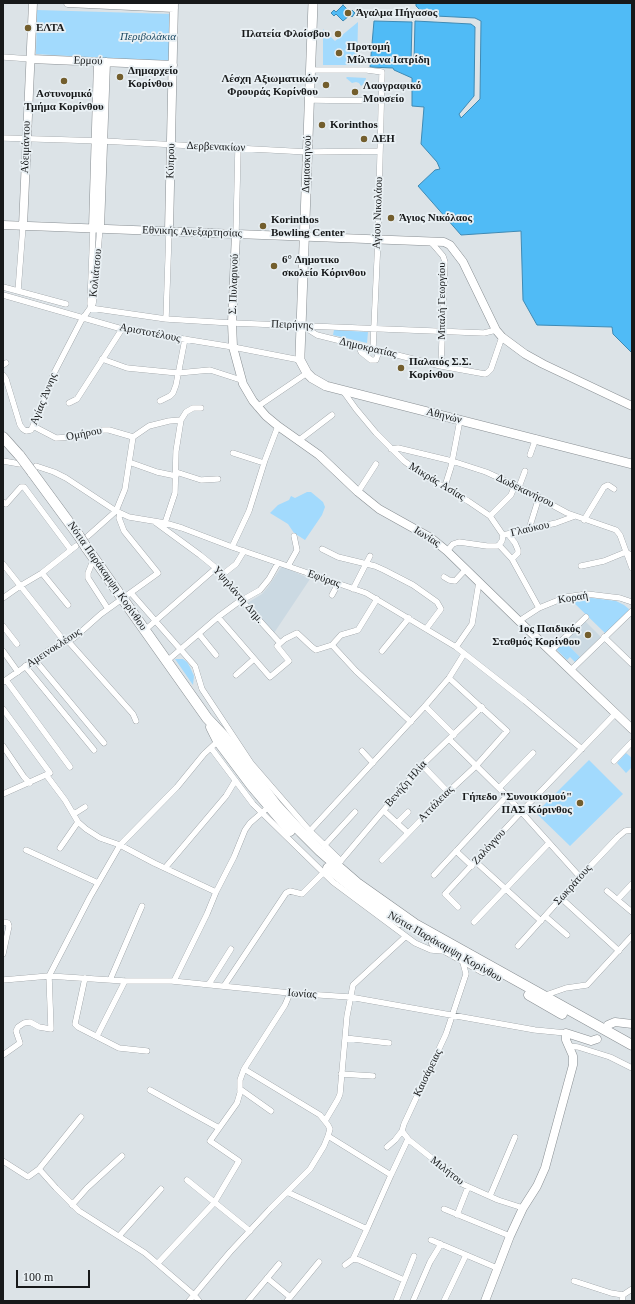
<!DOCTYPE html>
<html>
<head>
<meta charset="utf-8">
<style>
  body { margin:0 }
  #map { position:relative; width:635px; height:1304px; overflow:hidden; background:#dce3e7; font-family:Georgia,serif }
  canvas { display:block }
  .frame { position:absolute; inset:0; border:4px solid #17191a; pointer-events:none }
  .scale { position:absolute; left:16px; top:1270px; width:74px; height:18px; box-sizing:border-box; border:2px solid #17191a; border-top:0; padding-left:5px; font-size:12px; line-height:14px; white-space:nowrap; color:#17191a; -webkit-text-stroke:3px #e9f0f4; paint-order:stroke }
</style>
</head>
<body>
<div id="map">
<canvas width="635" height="1304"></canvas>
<div class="frame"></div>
<div class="scale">100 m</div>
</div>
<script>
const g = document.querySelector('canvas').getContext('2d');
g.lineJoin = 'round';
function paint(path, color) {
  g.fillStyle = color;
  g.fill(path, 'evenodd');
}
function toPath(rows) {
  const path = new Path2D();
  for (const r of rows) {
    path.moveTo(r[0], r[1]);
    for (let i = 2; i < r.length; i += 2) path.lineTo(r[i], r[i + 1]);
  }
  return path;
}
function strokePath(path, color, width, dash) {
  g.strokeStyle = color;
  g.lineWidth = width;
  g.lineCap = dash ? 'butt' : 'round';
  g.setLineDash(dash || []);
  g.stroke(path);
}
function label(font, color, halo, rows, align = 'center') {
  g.font = font + ' Georgia,serif';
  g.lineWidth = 3.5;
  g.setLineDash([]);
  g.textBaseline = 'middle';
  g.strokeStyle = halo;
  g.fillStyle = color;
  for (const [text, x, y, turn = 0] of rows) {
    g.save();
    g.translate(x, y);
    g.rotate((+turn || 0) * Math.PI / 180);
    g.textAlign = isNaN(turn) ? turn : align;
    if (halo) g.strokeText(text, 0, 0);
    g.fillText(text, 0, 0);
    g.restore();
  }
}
paint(toPath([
  [282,566,310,579,274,633,248,604,249,602,262,594,268,587],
  [585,621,601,637,580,657,564,641]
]), '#cbd9e2');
paint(toPath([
  [37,10,172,14,170,62,36,54],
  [358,22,357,65,323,65,323,29,335,41],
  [347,77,366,78,365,83,361,86,359,83,356,82,352,83,346,78],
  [334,330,368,332,367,343,333,335],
  [307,492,311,492,323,502,325,507,322,515,305,540,294,533,288,524,270,513,278,505,289,500,291,496,295,498],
  [592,598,616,601,624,605,629,609,627,613,605,633,571,600],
  [564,641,580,657,575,662,570,657,567,660,556,649],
  [175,659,183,659,187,662,190,667,194,676,193,685],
  [626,753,632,758,632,767,626,773,617,763],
  [589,760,623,794,570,846,536,813]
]), '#a2dafd');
const water = toPath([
  [416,3,632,3,632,353,613,334,612,327,537,325,523,300,521,231,461,235,418,186,435,170,440,169,437,162,421,144,424,107,412,106,412,78,394,70,393,68,370,67,374,21,412,22,411,62,414,62,415,21,471,24,475,27,474,96,459,114,461,118,480,99,481,21,475,18,436,16,432,11,420,10,416,6,416,3],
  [343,5,350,12,352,10,355,13,352,17,350,15,343,21,336,14,334,16,331,13,334,10,336,12,343,5]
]);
paint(water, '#50bbf6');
strokePath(water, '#3f8ab4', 1);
const street = toPath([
  [3,57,31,59],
  [311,70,367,70,382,72,378,239,373,349],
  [310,100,382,101],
  [3,138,103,141,308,152,380,151],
  [236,234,238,148],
  [430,241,443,256,445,262,441,366],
  [3,287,66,304],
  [18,291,23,226],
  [3,295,122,329,233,347,300,360],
  [90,304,93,228],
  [90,308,166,319,232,323,484,333,496,330],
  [166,319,169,231],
  [301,325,317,335,441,366,485,374,487,373,491,369,502,337],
  [359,346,361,352,371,360,376,360,379,351],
  [102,359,127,368,178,373,210,370,241,380],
  [3,365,6,363],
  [3,375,6,379,20,425,23,429,26,431,31,430,33,426,53,375,81,321,93,304,94,297,100,228],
  [343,391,356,409,376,433,404,461,423,475,468,501,490,516,503,535],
  [160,401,170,396,173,393,176,385,185,339],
  [69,403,77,399,122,329],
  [257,407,307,373],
  [33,426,56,438,75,437,103,430,109,430,133,437,149,426,169,421,181,420],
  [298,441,332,415],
  [391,449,398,448,452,461,486,472,519,487,567,513,616,530,620,535,632,568],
  [233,453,264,463],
  [530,455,536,438],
  [3,461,20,464],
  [129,462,157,472,176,476],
  [36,466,54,472,66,478,116,511,129,517,165,523,182,528,232,547,366,593,456,647,525,701,582,749],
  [176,472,201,480,218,479],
  [445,486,451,467,460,420],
  [519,487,525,471],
  [358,492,376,464],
  [3,502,6,504,21,487,24,487,71,550],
  [490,516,511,495,515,485],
  [584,520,604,487,608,485,614,489],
  [155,522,200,555,216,568,242,601,280,643],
  [165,523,175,493,176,451,181,420,186,412,193,408,201,408],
  [529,529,539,497],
  [508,534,515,543,518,550,518,553,512,559],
  [503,535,556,523,575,516],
  [88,536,116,511,125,489,133,437],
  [499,545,512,559,539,608],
  [232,547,249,511,265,460,278,426],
  [322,549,338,557,375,566,384,570,413,585,437,602,441,609,426,629],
  [447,551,453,544,459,542,487,546,497,546,499,545,502,541,503,535],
  [94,558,88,573,88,578,108,609],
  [3,564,65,642],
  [288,566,297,550,294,536],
  [581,566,604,561,626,552,632,556],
  [42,573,68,605],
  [222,575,236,564,244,551],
  [444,577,449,580,455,581,466,569],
  [353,589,370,556],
  [131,593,195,666,202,689,251,763,310,831,341,861],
  [332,595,338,584],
  [3,598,20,586,42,573,76,546],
  [218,617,270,677,289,661,277,646,285,639,297,633,312,647,316,650,332,645,341,635,358,630,377,599],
  [519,621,539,608,566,597,587,594,620,598,632,602],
  [3,626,17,644],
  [145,630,216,568],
  [199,634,216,655],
  [604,637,632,664],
  [68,641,133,714,136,721],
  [332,645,356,671,411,722],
  [456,647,472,624,479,582],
  [3,651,18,672],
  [382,651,409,618],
  [551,651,586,617],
  [35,660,104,743],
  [167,661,218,617,237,603,260,590,269,579,278,563],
  [25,666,94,750],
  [571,670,632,611],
  [236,675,254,659],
  [6,680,70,767],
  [3,682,49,650,74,638,101,614,158,573,124,531,119,518,120,513],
  [425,706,454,735],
  [3,709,50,773,3,794],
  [449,739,507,796,580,877],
  [3,746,24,777,30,783],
  [211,748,253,804,333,882,415,943,431,950,443,951],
  [362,751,373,763],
  [614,761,632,742],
  [422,765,448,792],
  [47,776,65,800,78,822,86,829,100,838,120,845,154,863,216,892],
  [499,788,533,753],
  [384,811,408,833],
  [74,814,85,807],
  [397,823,408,812],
  [308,833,425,706,449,678,464,654],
  [60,848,78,822],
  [322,848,355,812],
  [26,850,98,883],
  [456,851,472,866],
  [382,860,448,792,476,766,507,731,449,678],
  [476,862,541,921],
  [339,863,422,765,482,707],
  [165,868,226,796,235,781],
  [434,875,507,796],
  [607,891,632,912],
  [561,898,619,951],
  [618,899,632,884],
  [458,907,445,894,521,812,616,713],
  [545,916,567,935],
  [3,922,8,923,9,926,3,954],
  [474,922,549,843],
  [518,946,580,877,618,837,625,831,632,830],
  [85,978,75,1024,78,1027,119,1048,147,1051],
  [3,980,49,976,125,981,172,981,290,993,350,997,535,1030,566,1033],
  [110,980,142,906],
  [174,981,207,914,216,892,234,857,245,830,250,823,265,810],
  [209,984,231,949],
  [224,986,286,893,290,891,302,894,326,870],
  [543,996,566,988,587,985,632,936],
  [97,1036,125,981],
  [345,1038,389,1043],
  [569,1046,578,1047,610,1057,632,1068],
  [3,1055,20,1043,16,1031,18,1027,24,1023,30,1022,39,1027,51,1029,49,976,90,897,120,845,177,787,204,754,218,741],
  [341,1074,373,1076],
  [240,1089,271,1111],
  [150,1090,219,1128],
  [325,1121,338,1099,340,1094,347,1016,353,985,405,937],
  [402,1131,409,1140,448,1171,460,1183,498,1200,523,1208],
  [387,1147,395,1140,402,1131,404,1124,446,1034,466,974,462,959],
  [3,1161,28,1177,39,1169,56,1188,79,1211,145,1253,194,1295,230,1252,270,1209,310,1169,324,1146,328,1136,330,1129,328,1125,320,1115,244,1069],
  [39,1169,81,1117],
  [391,1175,408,1139],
  [187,1180,250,1231],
  [287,1192,367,1229,391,1175,328,1136],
  [490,1196,515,1137],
  [72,1205,87,1188,122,1156],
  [444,1209,510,1236],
  [457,1215,468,1187],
  [119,1236,161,1189],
  [431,1240,497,1268],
  [353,1259,367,1229],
  [158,1263,214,1203,239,1161,210,1141,237,1103,240,1093,240,1080,244,1069,285,1005,290,993],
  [345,1265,353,1259,359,1260,404,1280],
  [267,1278,290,1297],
  [574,1281,611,1293,623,1295],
  [189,1301,194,1295,199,1301],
  [248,1301,279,1264],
  [287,1301,319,1262],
  [396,1301,414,1256],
  [413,1301,430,1262,441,1244],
  [444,1301,466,1255],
  [622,1301,623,1295,632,1289]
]);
const secondary = toPath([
  [68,3,174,8],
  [31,59,173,65],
  [3,225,444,242,450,245,463,262,496,330,502,337,525,354,543,364,632,406],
  [23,226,33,3],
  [93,228,98,62],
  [100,228,106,62],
  [169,231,174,3],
  [236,234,232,323,233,347,243,384,253,401,266,416,278,426,319,455,358,492,379,509,431,538,447,551,519,621,632,729],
  [608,1025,615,1022,632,1024],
  [485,1301,510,1236,523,1208,537,1186,545,1168,573,1065,573,1056,566,1040,566,1033,591,1041,597,1039]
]);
const primary = toPath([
  [313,3,300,354,300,360,307,373,312,378,326,386,632,464]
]);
const highway = toPath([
  [3,437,20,456],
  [32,472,79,536],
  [86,547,207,718,224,736,277,806,301,832,320,851,357,883,415,924,632,1045],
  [211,727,218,741,251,785,290,831],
  [328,868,372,903,400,922],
  [434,943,483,970],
  [529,995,562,1014]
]);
strokePath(street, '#898f93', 6);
strokePath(secondary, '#898f93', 9);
strokePath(primary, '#898f93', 10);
strokePath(highway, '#898f93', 11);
strokePath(street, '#fff', 5.5);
strokePath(secondary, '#fff', 8);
strokePath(primary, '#fff', 9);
strokePath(highway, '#fff', 10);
const highwayBridge = toPath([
  [20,456,32,472],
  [79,536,86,547]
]);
strokePath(highwayBridge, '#898f93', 11, []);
strokePath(highwayBridge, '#fff', 10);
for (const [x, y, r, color] of [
  [348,13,4,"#735e2d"],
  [28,28,4,"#735e2d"],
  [338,34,4,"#735e2d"],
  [339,53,4,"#735e2d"],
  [120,77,4,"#735e2d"],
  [64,81,4,"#735e2d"],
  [326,85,4,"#735e2d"],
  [355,92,4,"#735e2d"],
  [322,125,4,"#735e2d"],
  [364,139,4,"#735e2d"],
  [391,218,4,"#735e2d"],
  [263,226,4,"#735e2d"],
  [274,266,4,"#735e2d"],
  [401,368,4,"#735e2d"],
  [588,635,4,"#735e2d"],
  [580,803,4,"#735e2d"]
]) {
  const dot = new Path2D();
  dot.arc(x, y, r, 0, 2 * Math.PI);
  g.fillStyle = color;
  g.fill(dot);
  strokePath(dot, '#e9f0f4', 1.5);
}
label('bold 11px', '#17191a', '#e9f0f4', [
  ["Άγαλμα Πήγασος",356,13],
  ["ΕΛΤΑ",36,28],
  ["Πλατεία Φλοίσβου",330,34,"right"],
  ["Προτομή",347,47],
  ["Μίλτωνα Ιατρίδη",347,60],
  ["Δημαρχείο",128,71],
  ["Κορίνθου",128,84],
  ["Λέσχη Αξιωματικών",318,79,"right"],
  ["Φρουράς Κορίνθου",318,92,"right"],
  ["Λαογραφικό",363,86],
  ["Μουσείο",363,99],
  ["Αστυνομικό",64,94,"center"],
  ["Τμήμα Κορίνθου",64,107,"center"],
  ["Korinthos",330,125],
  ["ΔΕΗ",372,139],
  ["Άγιος Νικόλαος",399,218],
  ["Korinthos",271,220],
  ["Bowling Center",271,233],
  ["6° Δημοτικο",282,260],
  ["σκολείο Κόρινθου",282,273],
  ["Παλαιός Σ.Σ.",409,362],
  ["Κορίνθου",409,375],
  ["1ος Παιδικός",580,629,"right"],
  ["Σταθμός Κορίνθου",580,642,"right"],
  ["Γήπεδο \"Συνοικισμού\"",572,797,"right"],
  ["ΠΑΣ Κόρινθος",572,810,"right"]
], 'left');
label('italic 11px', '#204c65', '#e9f0f4', [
  ["Περιβολάκια",148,37]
]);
label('11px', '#17191a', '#e9f0f4', [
  ["Ερμού",88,61,2],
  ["Αδειμάντου",26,147,-88],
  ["Δερβενακίων",216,147,2],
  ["Κύπρου",171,161,-88],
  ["Δαμασκηνού",307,164,-88],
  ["Αγίου Νικολάου",378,213,-88],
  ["Εθνικής Ανεξαρτησίας",192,232,2],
  ["Κολιάτσου",96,273,-84],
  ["Σ. Πυλαρινού",234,284,-88],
  ["Μπαλή Γεωργίου",442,301,-90],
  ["Πειρήνης",292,325,2],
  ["Αριστοτέλους",150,333,11],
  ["Δημοκρατίας",368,348,13],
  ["Αγίας Άννης",44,399,-68],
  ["Αθηνών",444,416,14],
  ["Ομήρου",84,434,-11],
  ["Μικράς Ασίας",437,482,31],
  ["Δωδεκανήσου",525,491,26],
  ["Γλαύκου",530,529,-13],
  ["Ιωνίας",427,537,32],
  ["Νότια Παράκαμψη Κορίνθου",107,576,55],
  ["Εφύρας",324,579,19],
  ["Υψηλάντη Δημ.",238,595,49],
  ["Κοραή",573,598,-9],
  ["Αμεινοκλέους",54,648,-33],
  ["Βενήζη Ηλία",406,784,-49],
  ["Αττάλειας",436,804,-46],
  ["Ζαλόγγου",489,847,-48],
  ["Σωκράτους",573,885,-48],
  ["Νότια Παράκαμψη Κορίνθου",445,947,30],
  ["Ιωνίας",302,994,4],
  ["Καισάρειας",428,1073,-64],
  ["Μιλήτου",447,1171,38]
]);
</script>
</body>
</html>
